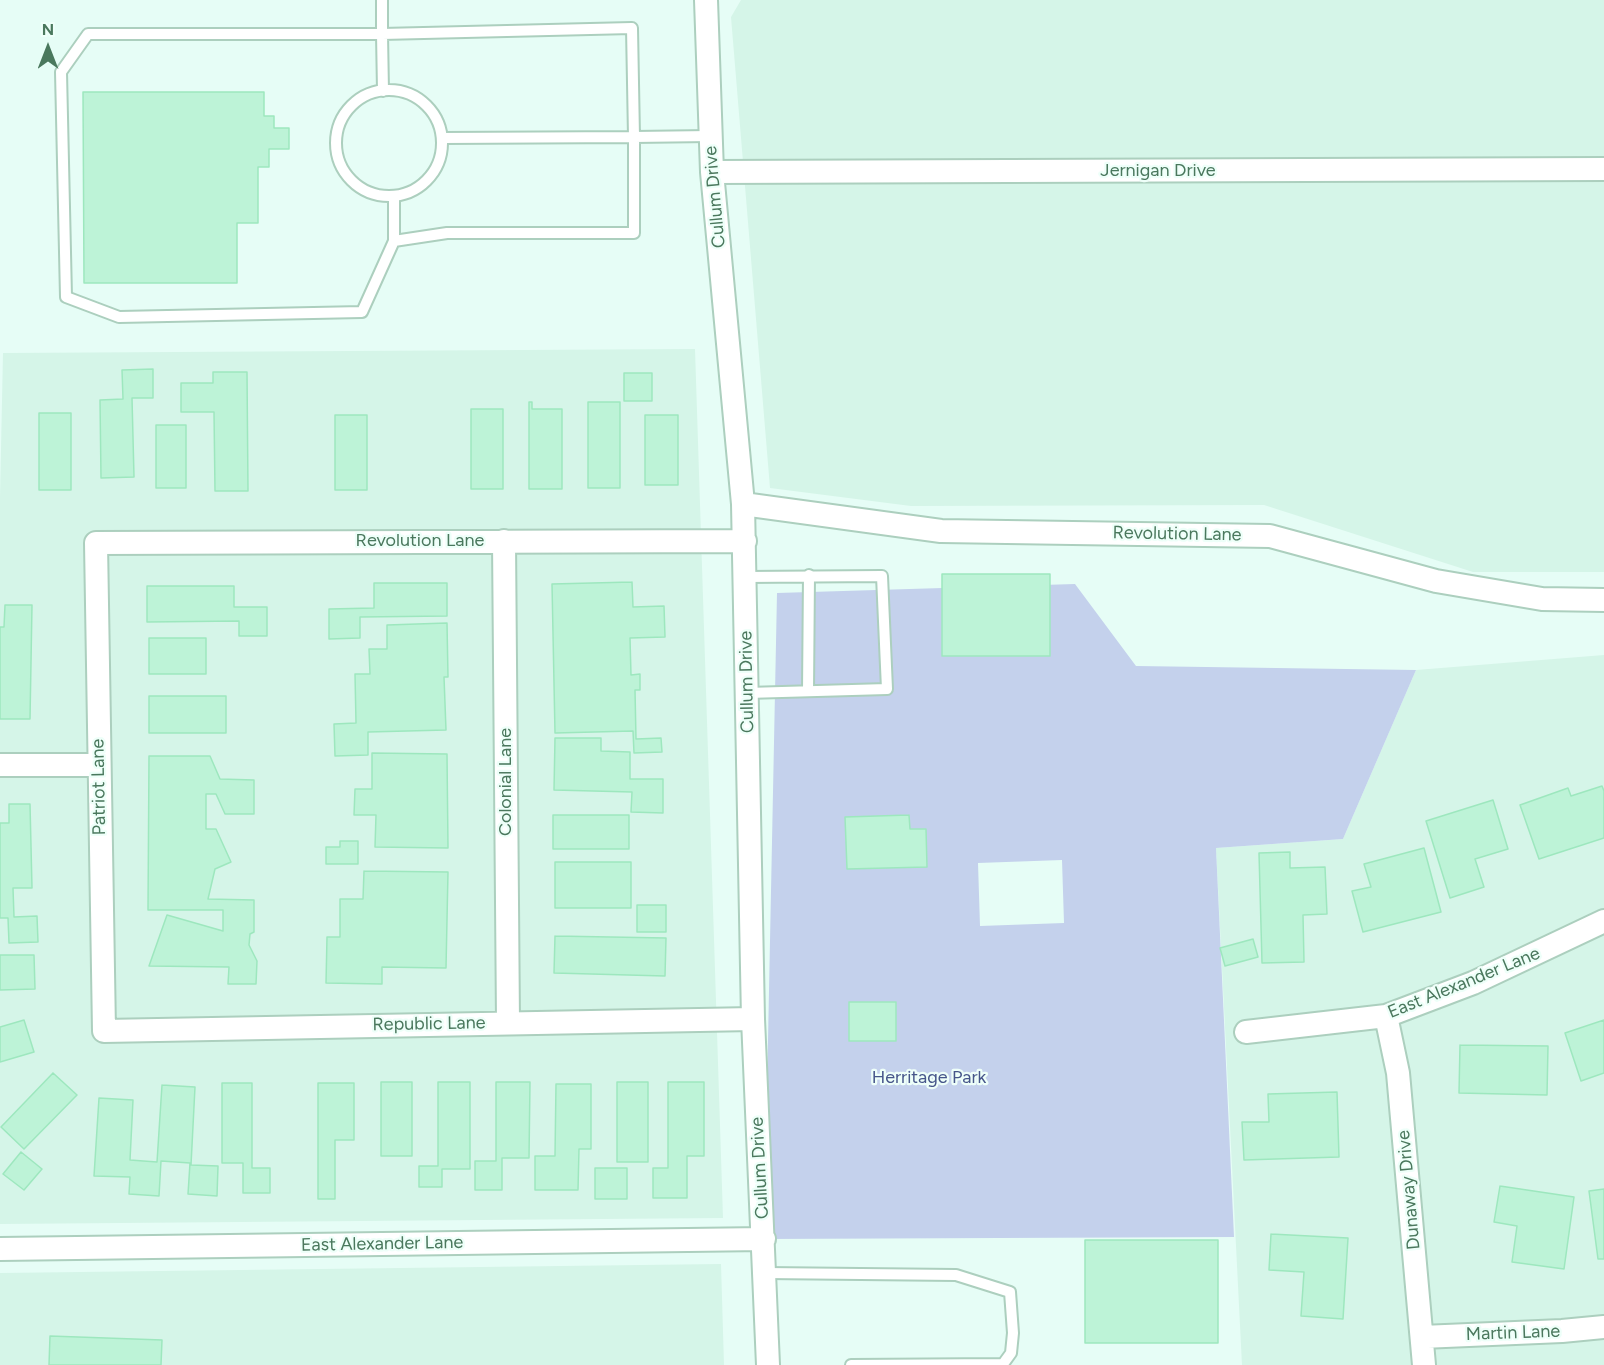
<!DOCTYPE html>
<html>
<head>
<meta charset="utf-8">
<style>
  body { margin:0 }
  #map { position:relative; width:1604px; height:1365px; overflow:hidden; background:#e6fdf6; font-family:Figtree,sans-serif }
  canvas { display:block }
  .north { position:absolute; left:18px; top:18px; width:60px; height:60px; -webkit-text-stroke:4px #eefff9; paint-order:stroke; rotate:0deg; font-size:16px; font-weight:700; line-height:24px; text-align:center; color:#4a785d }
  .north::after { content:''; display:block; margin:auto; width:21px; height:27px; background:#4a785d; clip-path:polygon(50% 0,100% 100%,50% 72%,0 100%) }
</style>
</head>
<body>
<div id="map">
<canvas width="1604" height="1365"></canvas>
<div class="north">N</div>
</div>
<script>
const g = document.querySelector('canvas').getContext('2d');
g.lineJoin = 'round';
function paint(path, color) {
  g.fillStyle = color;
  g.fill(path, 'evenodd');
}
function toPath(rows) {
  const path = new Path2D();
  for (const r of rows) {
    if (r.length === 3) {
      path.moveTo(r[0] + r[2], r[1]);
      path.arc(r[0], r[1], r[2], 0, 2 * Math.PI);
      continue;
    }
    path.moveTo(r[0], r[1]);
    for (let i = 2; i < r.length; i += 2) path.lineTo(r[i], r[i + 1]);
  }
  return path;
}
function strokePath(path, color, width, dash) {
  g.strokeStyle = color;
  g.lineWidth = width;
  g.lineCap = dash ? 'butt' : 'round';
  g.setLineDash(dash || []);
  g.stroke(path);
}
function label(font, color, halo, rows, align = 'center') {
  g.font = font + ' Figtree,sans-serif';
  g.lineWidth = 4.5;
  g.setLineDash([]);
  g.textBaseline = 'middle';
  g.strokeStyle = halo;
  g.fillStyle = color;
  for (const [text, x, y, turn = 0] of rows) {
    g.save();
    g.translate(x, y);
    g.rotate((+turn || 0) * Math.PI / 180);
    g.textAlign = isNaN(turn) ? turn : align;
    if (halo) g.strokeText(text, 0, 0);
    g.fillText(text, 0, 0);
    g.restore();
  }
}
paint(toPath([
  [741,0,1604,0,1604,572,1473,572,1264,505,911,506,770,488,731,17],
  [695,349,723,1218,0,1224,0,497,3,353],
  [1604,655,1604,1365,1242,1365,1216,848,1343,839,1416,670],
  [721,1264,724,1365,0,1365,0,1273]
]), '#d5f5e8');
paint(toPath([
  [1075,584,1136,666,1416,670,1343,839,1216,848,1234,1237,764,1239,777,593],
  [1062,860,1064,923,980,926,978,863]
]), '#c4d1ec');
const building = toPath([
  [83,92,264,92,264,116,274,116,274,128,289,128,289,149,269,149,269,167,258,167,258,223,237,223,237,283,84,283,83,92],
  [153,369,153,398,132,398,134,477,101,478,100,400,123,399,122,370,153,369],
  [213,372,247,372,248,491,215,491,214,412,181,412,181,383,213,383,213,372],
  [624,373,652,373,652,401,624,401,624,373],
  [529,402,532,402,532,409,562,409,562,489,529,489,529,402],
  [588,402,620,402,620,488,588,488,588,402],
  [471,409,503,409,503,489,471,489,471,409],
  [39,413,71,413,71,490,39,490,39,413],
  [335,415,367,415,367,490,335,490,335,415],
  [645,415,678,415,678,485,645,485,645,415],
  [156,425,186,425,186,488,156,488,156,425],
  [942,574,1050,574,1050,656,942,656,942,574],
  [632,582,633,607,664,606,665,637,630,638,631,675,640,674,640,690,635,690,636,739,661,738,662,752,634,753,633,731,555,733,552,584,632,582],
  [374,583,447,583,447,616,360,617,360,638,329,639,329,609,374,608,374,583],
  [147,586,234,586,234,607,267,607,267,636,239,636,239,621,147,622,147,586],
  [5,605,32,605,30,719,0,719,0,627,4,627,5,605],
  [447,623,448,677,444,677,446,730,368,732,368,755,335,756,334,724,356,723,355,674,370,674,369,649,387,649,387,625,447,623],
  [149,638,206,638,206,674,149,674,149,638],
  [149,696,226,696,226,733,149,733,149,696],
  [555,738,601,738,601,751,630,752,630,779,663,779,663,813,631,812,632,792,554,790,555,738],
  [372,753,447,754,448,848,375,847,376,815,354,815,355,789,372,789,372,753],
  [149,756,210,756,220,779,254,780,254,814,225,814,216,794,206,794,206,829,216,829,231,862,215,869,208,899,254,900,254,932,250,934,249,945,257,961,256,984,228,984,229,967,149,966,167,915,223,931,223,910,148,910,149,756],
  [1602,786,1604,791,1604,838,1539,859,1520,805,1568,788,1571,796,1602,786],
  [1493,800,1508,849,1475,859,1484,887,1450,898,1426,821,1493,800],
  [9,804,30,804,32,888,13,888,14,917,37,916,38,942,9,943,8,918,0,918,0,823,9,823,9,804],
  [553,815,629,815,629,849,553,849,553,815],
  [909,815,910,829,926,829,927,867,847,869,845,817,909,815],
  [340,841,358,841,358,864,326,864,326,847,340,847,340,841],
  [1424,848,1441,912,1363,932,1352,891,1371,887,1364,864,1424,848],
  [1290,852,1290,868,1325,867,1327,914,1303,915,1304,962,1262,963,1259,853,1290,852],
  [555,862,631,862,631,908,555,908,555,862],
  [364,871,448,872,446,968,382,967,382,984,326,983,327,937,340,937,340,899,363,899,364,871],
  [637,905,666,905,666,932,637,932,637,905],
  [555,936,666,938,665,976,554,973,555,936],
  [1253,939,1258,957,1225,966,1220,948,1253,939],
  [0,955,34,955,35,989,0,990,0,955],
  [849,1002,896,1002,896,1041,849,1041,849,1002],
  [24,1020,34,1052,0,1062,0,1027,24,1020],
  [1604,1020,1604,1073,1581,1081,1565,1033,1604,1020],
  [1460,1045,1548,1046,1547,1095,1459,1093,1460,1045],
  [53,1073,77,1095,24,1149,1,1127,53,1073],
  [381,1082,412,1082,412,1156,381,1156,381,1082],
  [438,1082,470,1082,470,1169,442,1169,442,1187,419,1187,419,1166,438,1166,438,1082],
  [496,1082,530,1082,529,1158,502,1158,502,1190,475,1190,475,1161,496,1161,496,1082],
  [617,1082,648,1082,648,1162,617,1162,617,1082],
  [668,1082,704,1082,704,1156,687,1156,687,1198,653,1198,653,1168,668,1168,668,1082],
  [222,1083,252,1083,252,1168,270,1168,270,1193,243,1193,243,1163,222,1163,222,1083],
  [318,1083,354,1083,354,1140,335,1140,335,1199,318,1199,318,1083],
  [556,1084,591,1084,591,1149,579,1149,578,1190,535,1190,535,1156,555,1156,556,1084],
  [162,1085,195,1087,191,1165,218,1166,217,1196,188,1194,190,1163,161,1161,159,1196,129,1194,130,1177,94,1176,99,1098,133,1100,130,1160,157,1162,162,1085],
  [1337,1092,1339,1157,1244,1160,1242,1122,1269,1122,1268,1094,1337,1092],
  [21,1152,42,1169,24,1190,3,1174,21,1152],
  [595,1168,627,1168,627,1199,595,1199,595,1168],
  [1500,1186,1574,1197,1564,1269,1512,1262,1517,1226,1494,1222,1500,1186],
  [1604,1189,1604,1259,1598,1259,1589,1191,1604,1189],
  [1271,1234,1348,1238,1343,1319,1301,1316,1304,1272,1269,1270,1271,1234],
  [1085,1240,1218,1240,1218,1343,1085,1343,1085,1240],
  [50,1336,162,1340,161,1365,49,1365,50,1336]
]);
paint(building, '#bdf3d7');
strokePath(building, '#9de7be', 1.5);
const service = toPath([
  [382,0,382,34,88,34,61,72,66,297,119,317,362,312,394,241,447,233,634,233,634,137,710,136],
  [389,143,53],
  [383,91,382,34,632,28,634,137,442,138],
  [394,196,394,241],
  [745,577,882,576,887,689,747,693],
  [808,691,809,575],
  [765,1273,956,1275,1010,1292,1013,1333,1011,1353,1003,1364,851,1365]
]);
const minor = toPath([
  [706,0,712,172,743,504,753,1019,768,1365],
  [712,172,1604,169],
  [743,504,941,531,1270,536,1436,581,1542,599,1604,600],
  [504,541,508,1022],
  [745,541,96,543,104,1031,753,1019],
  [0,765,99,765],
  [1386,1016,1398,1073,1424,1365],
  [1246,1032,1386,1016,1473,983,1604,921],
  [0,1249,764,1239],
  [1422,1337,1562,1331,1604,1327]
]);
strokePath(service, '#accfbe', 14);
strokePath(minor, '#accfbe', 26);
strokePath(service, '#fff', 10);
strokePath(minor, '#fff', 22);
label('18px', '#4a785d', '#eefff9', [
  ["Jernigan Drive",1158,171],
  ["Cullum Drive",715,197,-95],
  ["Revolution Lane",1177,534,1],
  ["Revolution Lane",420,541],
  ["Cullum Drive",747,682,-91],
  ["Colonial Lane",506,782,-90],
  ["Patriot Lane",99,787,-91],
  ["East Alexander Lane",1464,983,-22],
  ["Republic Lane",429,1024,-1],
  ["Cullum Drive",760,1168,-93],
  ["Dunaway Drive",1409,1190,-95],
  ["East Alexander Lane",382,1244,-1],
  ["Martin Lane",1513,1333,-2]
]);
label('18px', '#46568a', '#eefff9', [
  ["Herritage Park",929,1078]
]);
</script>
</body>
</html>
